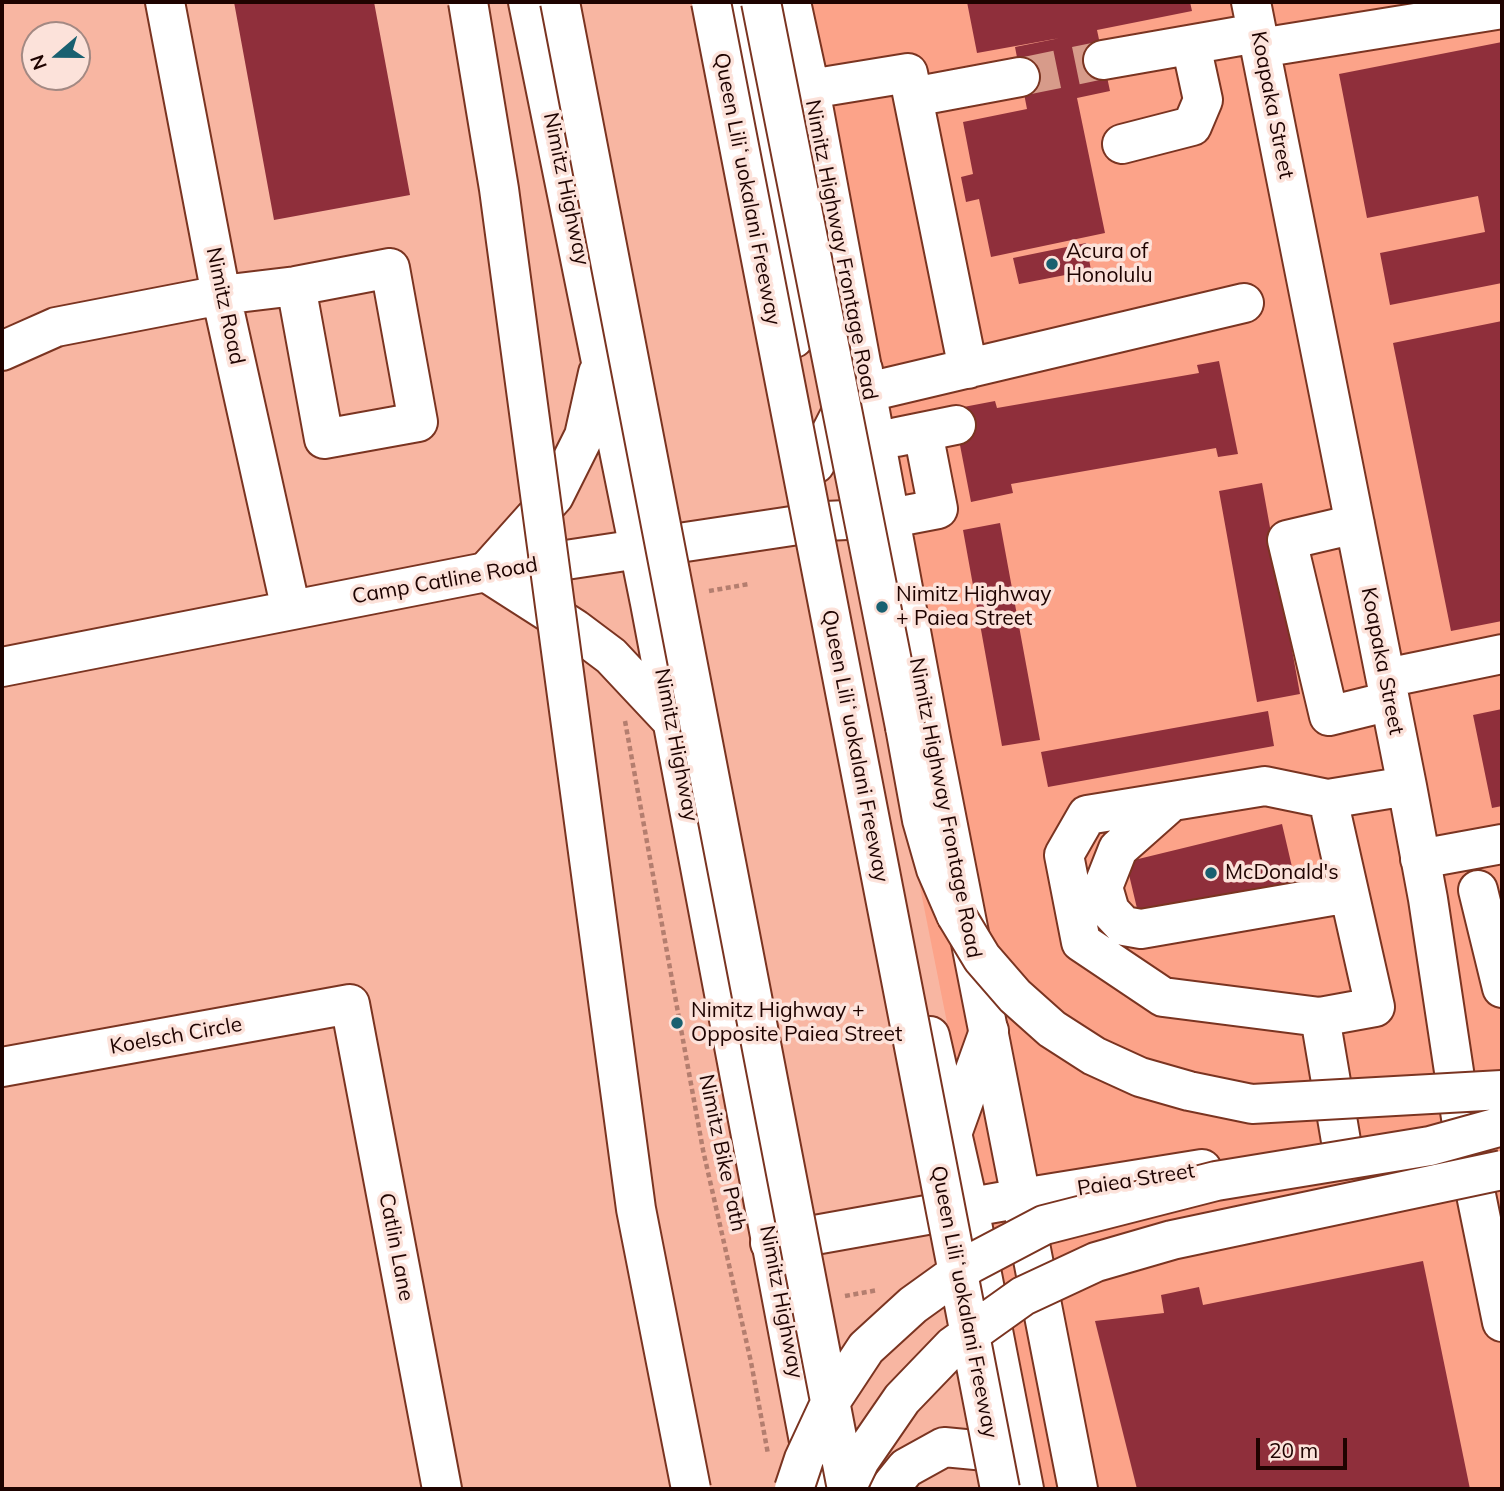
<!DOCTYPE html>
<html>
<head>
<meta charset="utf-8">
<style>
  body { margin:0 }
  #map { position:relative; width:1504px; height:1491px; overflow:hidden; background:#f8b6a2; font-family:Mulish,sans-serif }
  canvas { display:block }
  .frame { position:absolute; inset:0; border:4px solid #1e0300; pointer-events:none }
  .north { position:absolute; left:21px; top:21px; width:70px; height:70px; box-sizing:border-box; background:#fce2da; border:2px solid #a38983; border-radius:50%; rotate:250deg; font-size:19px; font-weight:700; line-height:28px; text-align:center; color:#1e0300 }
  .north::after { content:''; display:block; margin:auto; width:24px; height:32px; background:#196070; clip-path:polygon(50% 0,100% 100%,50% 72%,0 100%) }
  .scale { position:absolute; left:1256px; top:1438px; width:91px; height:32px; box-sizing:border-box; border:4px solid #1e0300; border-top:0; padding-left:9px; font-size:21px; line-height:24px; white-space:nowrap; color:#1e0300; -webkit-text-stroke:5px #fce2da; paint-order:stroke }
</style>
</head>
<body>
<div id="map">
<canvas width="1504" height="1491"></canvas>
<div class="frame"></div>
<div class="north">N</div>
<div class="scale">20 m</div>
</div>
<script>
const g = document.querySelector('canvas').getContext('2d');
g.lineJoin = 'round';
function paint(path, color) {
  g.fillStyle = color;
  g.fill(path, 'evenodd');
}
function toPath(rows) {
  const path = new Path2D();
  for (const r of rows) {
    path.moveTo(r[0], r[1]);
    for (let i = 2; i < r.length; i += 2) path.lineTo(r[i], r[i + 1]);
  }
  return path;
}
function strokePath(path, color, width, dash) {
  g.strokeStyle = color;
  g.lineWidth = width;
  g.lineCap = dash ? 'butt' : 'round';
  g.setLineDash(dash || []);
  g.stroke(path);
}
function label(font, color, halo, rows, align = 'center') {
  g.font = font + ' Mulish,sans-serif';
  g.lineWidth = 7;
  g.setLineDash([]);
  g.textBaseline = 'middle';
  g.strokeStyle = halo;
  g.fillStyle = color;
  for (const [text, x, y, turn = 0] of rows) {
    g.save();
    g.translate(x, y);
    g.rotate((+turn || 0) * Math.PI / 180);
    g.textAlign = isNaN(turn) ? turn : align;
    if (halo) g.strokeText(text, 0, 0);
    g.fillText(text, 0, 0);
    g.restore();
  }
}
paint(toPath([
  [758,2,1502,2,1502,1489,1040,1489,918,877]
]), '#fca389');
paint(toPath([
  [234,2,374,2,410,195,274,220],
  [967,2,1190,2,1192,11,1097,30,1110,91,1077,98,1105,233,991,257,979,199,966,202,961,177,973,174,963,122,1027,109,1015,47,1060,38,977,53],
  [1502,42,1502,283,1390,305,1380,253,1485,232,1478,196,1367,218,1339,74],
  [1086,243,1091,270,1019,284,1013,258],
  [1502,321,1502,621,1451,631,1393,343],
  [1219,361,1238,454,1218,457,1216,448,1011,484,1013,493,971,502,953,409,995,401,997,408,1199,373,1197,365],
  [1262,483,1300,694,1257,702,1219,491],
  [1000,523,1040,740,1002,746,963,530],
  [1502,709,1502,806,1492,808,1473,715],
  [1268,711,1274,746,1048,787,1041,752],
  [1282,824,1296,884,1140,921,1126,862],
  [1423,1261,1470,1489,1137,1489,1095,1321,1164,1313,1161,1295,1199,1287,1203,1305]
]), '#8f2f3b');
strokePath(toPath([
  [1020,77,1103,60]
]), '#d79b8a', 38, [38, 19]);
const minor = toPath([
  [165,2,221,295,291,610],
  [791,2,810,89,932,744,1078,1489],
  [1251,2,1407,786,1428,899,1463,1131,1502,1322],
  [1260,48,1502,9],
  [1103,60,1257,33],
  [810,89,908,73,968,369],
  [913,97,1020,77],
  [1122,144,1192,126,1203,100,1191,45],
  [390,268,418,422,324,439,296,286,390,268],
  [2,351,56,327,221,295,296,286],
  [868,392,1244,303],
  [897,437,956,425],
  [1355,524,1287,540,1329,716,1390,701],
  [2,667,486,572,825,521,891,518,938,509,923,432],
  [1386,678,1502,654],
  [1171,802,1118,849,1103,887,1110,911,1124,926,1141,929,1349,893],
  [1420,859,1502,844],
  [1478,890,1502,988],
  [1320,1017,1163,997,1081,942,1064,855,1087,815,1265,786,1328,799],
  [2,1067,350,1004,442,1489],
  [1342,1147,1320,1017,1375,1007,1328,799,1407,786],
  [770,1243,1022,1198,1202,1169]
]);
const major = toPath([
  [528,2,650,603,818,1489],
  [739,2,794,338],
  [598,373,584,436,554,496,486,572,575,629,611,656,671,720],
  [815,464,863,370],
  [930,1036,969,1208,1024,1489],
  [952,1134,989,1031],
  [889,1489,906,1468,944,1447,986,1451,1004,1463,1011,1478]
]);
const highway = toPath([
  [905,727,922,820,936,869,956,915]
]);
strokePath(minor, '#7a3421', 42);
strokePath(major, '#7a3421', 42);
strokePath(highway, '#7a3421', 42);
strokePath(toPath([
  [709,591,749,584],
  [625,721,703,1150,751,1362,768,1454],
  [845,1296,878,1290]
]), '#b47e6f', 4.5, [5, 3.5]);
strokePath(minor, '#fff', 38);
strokePath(major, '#fff', 38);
strokePath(highway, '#fff', 38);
const highwayBridge = toPath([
  [468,2,499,189,636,1209,691,1489],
  [560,2,847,1489],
  [711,2,1000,1489],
  [761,2,905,727],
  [956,915,982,958,1015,996,1052,1029,1094,1056,1140,1077,1189,1091,1252,1104,1502,1090],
  [794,1489,804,1459,831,1401,866,1348,913,1305,970,1264,1044,1225,1216,1181,1430,1146,1502,1126],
  [846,1489,860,1460,902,1399,953,1346,1023,1296,1096,1262,1172,1240,1502,1170]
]);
strokePath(highwayBridge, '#7a3421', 42, []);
strokePath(highwayBridge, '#fff', 38);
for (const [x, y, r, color] of [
  [1052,264,7,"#196070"],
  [882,607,7,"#196070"],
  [1211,873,7,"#196070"],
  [677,1023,7,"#196070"]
]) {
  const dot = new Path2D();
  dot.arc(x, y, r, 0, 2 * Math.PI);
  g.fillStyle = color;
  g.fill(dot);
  strokePath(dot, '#fce2da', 2.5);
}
label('21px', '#1e0300', '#fce2da', [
  ["Koapaka Street",1272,105,79],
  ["Nimitz Highway",566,189,78],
  ["Queen Liliʻuokalani Freeway",747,189,79],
  ["Nimitz Highway Frontage Road",841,250,79],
  ["Nimitz Road",225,306,78],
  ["Camp Catline Road",445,581,-10],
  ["Koapaka Street",1382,661,79],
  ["Nimitz Highway",676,745,79],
  ["Queen Liliʻuokalani Freeway",855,746,79],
  ["Nimitz Highway Frontage Road",945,808,79],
  ["Koelsch Circle",176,1036,-10],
  ["Nimitz Bike Path",722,1153,78],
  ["Paiea Street",1136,1180,-9],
  ["Catlin Lane",396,1247,79],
  ["Nimitz Highway",781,1302,79],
  ["Queen Liliʻuokalani Freeway",964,1302,79]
]);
label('21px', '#1e0300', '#fce2da', [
  ["Acura of",1066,252],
  ["Honolulu",1066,276],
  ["Nimitz Highway",896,595],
  ["+ Paiea Street",896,619],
  ["McDonald's",1225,873],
  ["Nimitz Highway +",691,1011],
  ["Opposite Paiea Street",691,1035]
], 'left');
</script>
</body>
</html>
